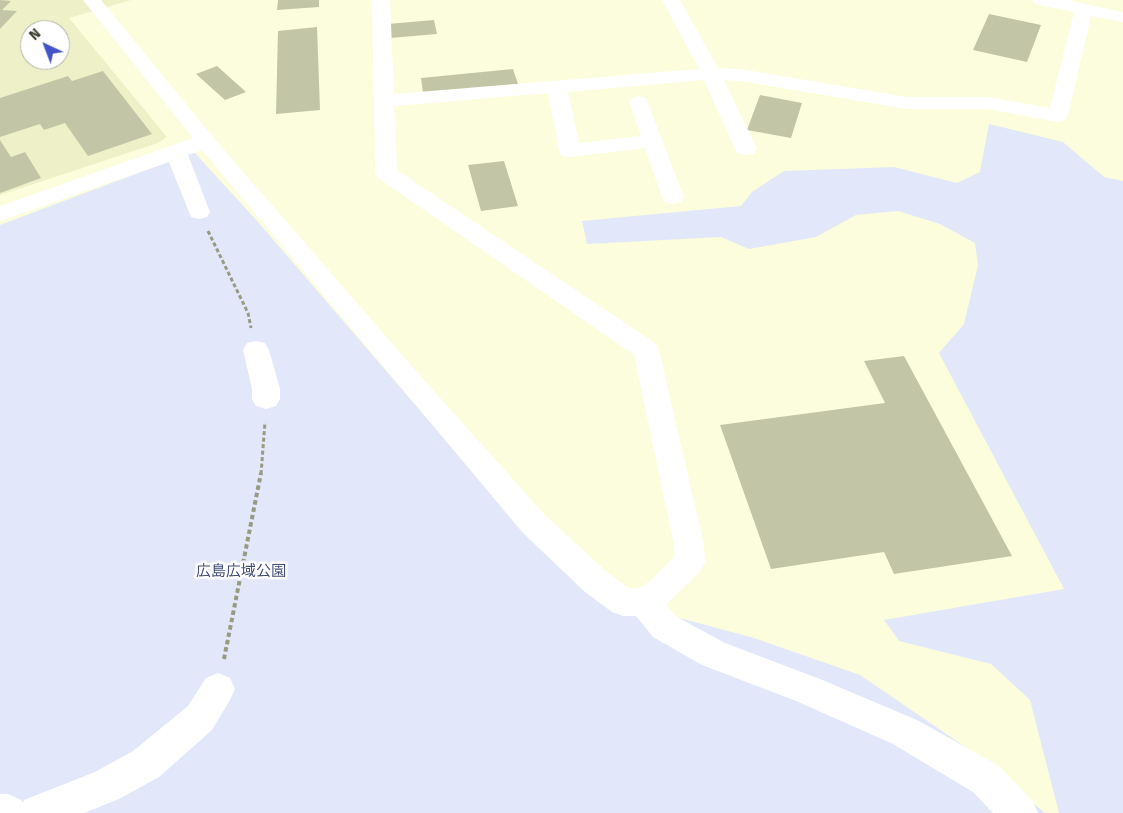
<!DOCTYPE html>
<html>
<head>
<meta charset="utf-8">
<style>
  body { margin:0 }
  #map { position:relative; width:1123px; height:813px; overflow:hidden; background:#fbfddc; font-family:"Fira Sans",sans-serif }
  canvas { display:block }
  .north { position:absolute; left:20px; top:20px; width:50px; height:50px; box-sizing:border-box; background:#fff; border:1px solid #b0b1ab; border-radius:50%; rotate:317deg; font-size:14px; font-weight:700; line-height:20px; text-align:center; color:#3a3b2e }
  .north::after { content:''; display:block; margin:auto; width:18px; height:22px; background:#4354c8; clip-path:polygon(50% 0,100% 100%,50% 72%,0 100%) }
</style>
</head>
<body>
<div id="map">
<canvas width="1123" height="813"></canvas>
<div class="north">N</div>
</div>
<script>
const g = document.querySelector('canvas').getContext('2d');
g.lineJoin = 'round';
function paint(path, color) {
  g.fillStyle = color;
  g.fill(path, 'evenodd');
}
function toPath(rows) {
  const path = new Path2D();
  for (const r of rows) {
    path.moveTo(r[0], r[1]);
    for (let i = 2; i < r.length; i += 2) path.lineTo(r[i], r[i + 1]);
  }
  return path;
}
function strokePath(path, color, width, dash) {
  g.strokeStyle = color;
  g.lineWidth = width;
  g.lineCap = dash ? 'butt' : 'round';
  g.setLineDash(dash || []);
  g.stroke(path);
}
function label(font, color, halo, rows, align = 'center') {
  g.font = font + ' "Fira Sans","Noto Sans JP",sans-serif';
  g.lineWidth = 5;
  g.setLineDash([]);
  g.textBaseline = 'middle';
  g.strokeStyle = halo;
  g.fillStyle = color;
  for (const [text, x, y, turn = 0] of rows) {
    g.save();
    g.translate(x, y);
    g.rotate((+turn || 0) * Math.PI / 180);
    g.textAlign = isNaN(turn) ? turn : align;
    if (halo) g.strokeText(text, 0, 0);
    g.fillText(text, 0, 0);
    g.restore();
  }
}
paint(toPath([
  [0,0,131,0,69,18,167,137,158,143,0,195],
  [30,30,60,30,60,60,30,60]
]), '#eef1c8');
paint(toPath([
  [989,124,1063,142,1104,177,1123,181,1123,813,1059,813,1030,700,991,664,899,641,884,620,1064,589,939,353,964,324,978,265,975,243,940,224,898,211,856,215,816,237,749,249,721,237,587,244,582,221,741,206,752,192,784,171,894,167,957,183,980,172],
  [194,152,258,222,468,466,577,584,676,617,754,638,860,675,964,746,1045,813,0,813,0,225]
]), '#e2e8fa');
paint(toPath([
  [0,0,11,1,2,10,17,11,0,29],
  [278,0,319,0,319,7,277,10],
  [989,14,1041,25,1027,62,973,50],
  [434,20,437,34,390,38,388,24],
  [317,27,320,110,276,114,278,31],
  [217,66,246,92,225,100,196,74],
  [513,69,518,84,423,93,421,78],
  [103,71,152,134,88,156,65,123,44,130,40,124,0,137,0,98,68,76,72,81],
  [760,95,802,103,791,138,747,130],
  [0,140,11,157,25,152,41,178,0,193],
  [504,161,518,206,481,211,468,165],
  [904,356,1012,556,894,574,884,552,771,569,720,425,885,403,864,361]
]), '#c3c6a6');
strokePath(toPath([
  [208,231,248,313,251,328],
  [261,474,265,422]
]), '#999a83', 3, [4, 2.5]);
strokePath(toPath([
  [224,659,261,473]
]), '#999a83', 4, [4.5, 3]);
paint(toPath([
  [83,0,101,0,213,137,416,371,545,515,607,572,629,588,639,588,650,581,673,558,674,545,634,355,378,178,375,173,372,0,390,0,394,94,699,69,662,0,680,0,718,68,740,69,907,97,988,97,1050,108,1074,12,1035,4,1032,0,1067,0,1123,12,1123,22,1091,16,1068,116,1065,120,1058,122,988,109,907,109,740,81,724,80,757,149,754,154,746,155,738,154,735,149,704,80,568,92,579,143,641,136,629,102,632,98,639,96,646,98,684,197,681,202,673,204,665,202,662,197,645,148,570,157,562,156,559,151,548,93,394,106,397,170,655,343,659,350,704,545,705,563,700,572,666,605,677,617,725,643,820,679,917,720,999,766,1032,800,1038,813,993,813,973,792,893,744,796,701,702,665,653,637,636,616,623,616,612,612,585,592,523,533,202,150,188,155,210,212,207,217,199,219,191,217,169,162,0,221,0,206,193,138,83,0],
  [256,341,265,343,269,350,280,389,280,399,276,406,266,409,256,406,252,399,252,389,243,350,247,343,256,341],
  [218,673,230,678,235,689,230,700,212,730,159,777,119,799,84,813,0,813,0,794,8,794,21,800,23,803,24,800,95,772,133,751,188,706,206,678,218,673]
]), '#fff');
label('15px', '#434e79', '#fff', [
  ["広島広域公園",241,572]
]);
</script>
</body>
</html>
